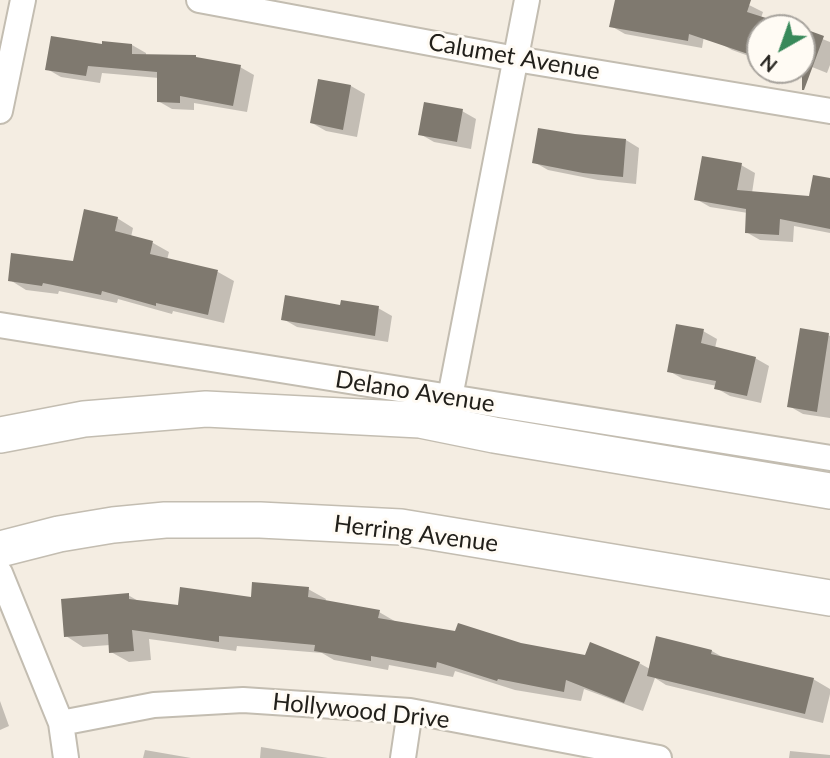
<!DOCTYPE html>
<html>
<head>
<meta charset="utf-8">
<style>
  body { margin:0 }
  #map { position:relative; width:830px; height:758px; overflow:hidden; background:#f4ede2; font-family:Lato,sans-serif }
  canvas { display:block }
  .north { position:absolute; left:746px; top:14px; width:70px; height:70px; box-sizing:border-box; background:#fffbf4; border:2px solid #a7a39d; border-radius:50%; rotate:220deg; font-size:19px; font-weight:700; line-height:28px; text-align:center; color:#22201b }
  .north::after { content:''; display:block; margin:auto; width:24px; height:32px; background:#38895a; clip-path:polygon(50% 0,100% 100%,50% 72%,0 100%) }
</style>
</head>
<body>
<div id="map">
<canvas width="830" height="758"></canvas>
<div class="north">N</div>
</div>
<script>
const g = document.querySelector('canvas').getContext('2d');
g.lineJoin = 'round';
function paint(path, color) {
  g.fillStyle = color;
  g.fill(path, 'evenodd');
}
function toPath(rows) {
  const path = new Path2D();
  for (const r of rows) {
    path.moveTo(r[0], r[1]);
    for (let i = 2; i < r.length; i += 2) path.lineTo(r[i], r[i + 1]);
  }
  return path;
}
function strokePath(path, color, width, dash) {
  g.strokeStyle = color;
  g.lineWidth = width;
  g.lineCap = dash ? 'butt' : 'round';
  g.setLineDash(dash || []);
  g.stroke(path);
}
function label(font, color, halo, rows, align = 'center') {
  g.font = font + ' Lato,sans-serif';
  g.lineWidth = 6;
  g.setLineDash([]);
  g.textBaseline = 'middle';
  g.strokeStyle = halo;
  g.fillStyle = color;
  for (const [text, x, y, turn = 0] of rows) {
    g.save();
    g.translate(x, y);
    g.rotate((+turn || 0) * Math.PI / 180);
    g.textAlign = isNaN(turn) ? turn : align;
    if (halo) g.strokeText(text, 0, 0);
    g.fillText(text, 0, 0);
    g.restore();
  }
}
paint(toPath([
  [616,0,710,0,702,48,625,34,611,26],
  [732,0,749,5,763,12,761,18,793,28,760,28,760,60,732,50,718,42],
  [802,31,830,42,830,65,827,73,802,63],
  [132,45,146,53,146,56,195,57,201,60,240,67,254,75,247,112,194,103,194,110,172,109,158,101,159,78,102,73,100,83,61,77,47,69,103,46],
  [320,81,351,86,365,94,357,137,326,131,312,123],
  [462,111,476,119,471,149,434,142,420,134],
  [626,140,639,148,636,184,598,180,548,170,534,162],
  [741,165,755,173,752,193,811,198,830,180,830,233,794,226,793,242,760,240,746,232,748,213,710,207,696,199],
  [117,218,133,228,131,237,153,243,169,252,167,260,218,272,234,281,224,323,173,311,172,314,118,299,117,303,59,291,58,294,26,290,10,280,74,263],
  [342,307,378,308,392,316,388,342,297,327,283,319],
  [703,331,717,339,715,348,755,358,769,366,761,403,730,396,716,388,717,386,683,379,669,371],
  [828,335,830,336,830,418,803,414,789,406],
  [308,589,326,599,325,602,379,612,398,623,586,657,639,663,650,669,657,638,712,651,724,658,813,679,830,689,830,694,823,723,666,685,655,678,643,711,584,689,581,701,515,690,455,671,453,677,389,665,388,670,334,660,322,653,237,646,236,651,149,639,151,660,129,662,111,652,110,645,83,647,66,636,128,595,140,602,179,607],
  [0,701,9,726,0,730],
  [261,747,328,758,260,758],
  [145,750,191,758,143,758],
  [790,751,830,755,830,758,789,758]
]), '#0003');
paint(toPath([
  [615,0,751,0,747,12,766,18,763,28,760,28,760,36,754,56,689,34,688,41,609,27],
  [802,28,824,36,804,90,802,90],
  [51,36,102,44,102,41,132,44,132,54,196,55,196,57,241,65,233,106,180,96,180,103,157,102,157,72,88,66,86,76,45,70],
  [318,79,351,85,343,130,310,123],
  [424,102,463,109,457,142,418,135],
  [538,128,575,134,626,139,623,177,583,173,532,163],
  [702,156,742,163,737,190,809,196,813,175,830,178,830,229,780,219,779,235,745,233,746,209,694,200],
  [84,209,118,217,115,231,153,241,150,254,218,270,208,315,156,303,156,306,102,291,101,295,43,283,42,286,8,281,11,253,73,261],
  [285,295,340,305,341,300,379,306,375,336,281,320],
  [676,324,704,329,701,343,756,357,747,396,714,389,716,381,667,372],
  [800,328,829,333,817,412,787,407],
  [252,582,309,587,308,597,380,610,378,618,455,631,458,623,521,643,585,655,590,642,640,662,624,703,566,680,564,692,498,679,497,681,437,662,436,668,371,656,371,661,314,651,315,645,219,636,219,642,132,630,134,651,109,653,108,634,64,637,61,599,129,593,129,599,178,605,180,587,251,597],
  [656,636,712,650,711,654,814,678,805,714,647,676]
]), '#7f796f');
const street = toPath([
  [199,0,516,59,830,111],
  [0,111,23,0],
  [0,325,830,458],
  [450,397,527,0],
  [0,573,61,723,66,758],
  [61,723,154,705,243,700,410,711,659,758],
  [403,758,410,711]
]);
const secondary = toPath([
  [0,435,84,419,206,409,420,420,494,435,830,491],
  [0,549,59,534,113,525,165,520,260,520,401,527,830,598]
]);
strokePath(street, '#c3bdb1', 28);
strokePath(secondary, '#c3bdb1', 38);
strokePath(street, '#fff', 24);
strokePath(secondary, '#fff', 35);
label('24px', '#22201b', '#fffbf4', [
  ["Calumet Avenue",514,57,10],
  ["Delano Avenue",415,392,9],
  ["Herring Avenue",416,534,7],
  ["Hollywood Drive",361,711,6]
]);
</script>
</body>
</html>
